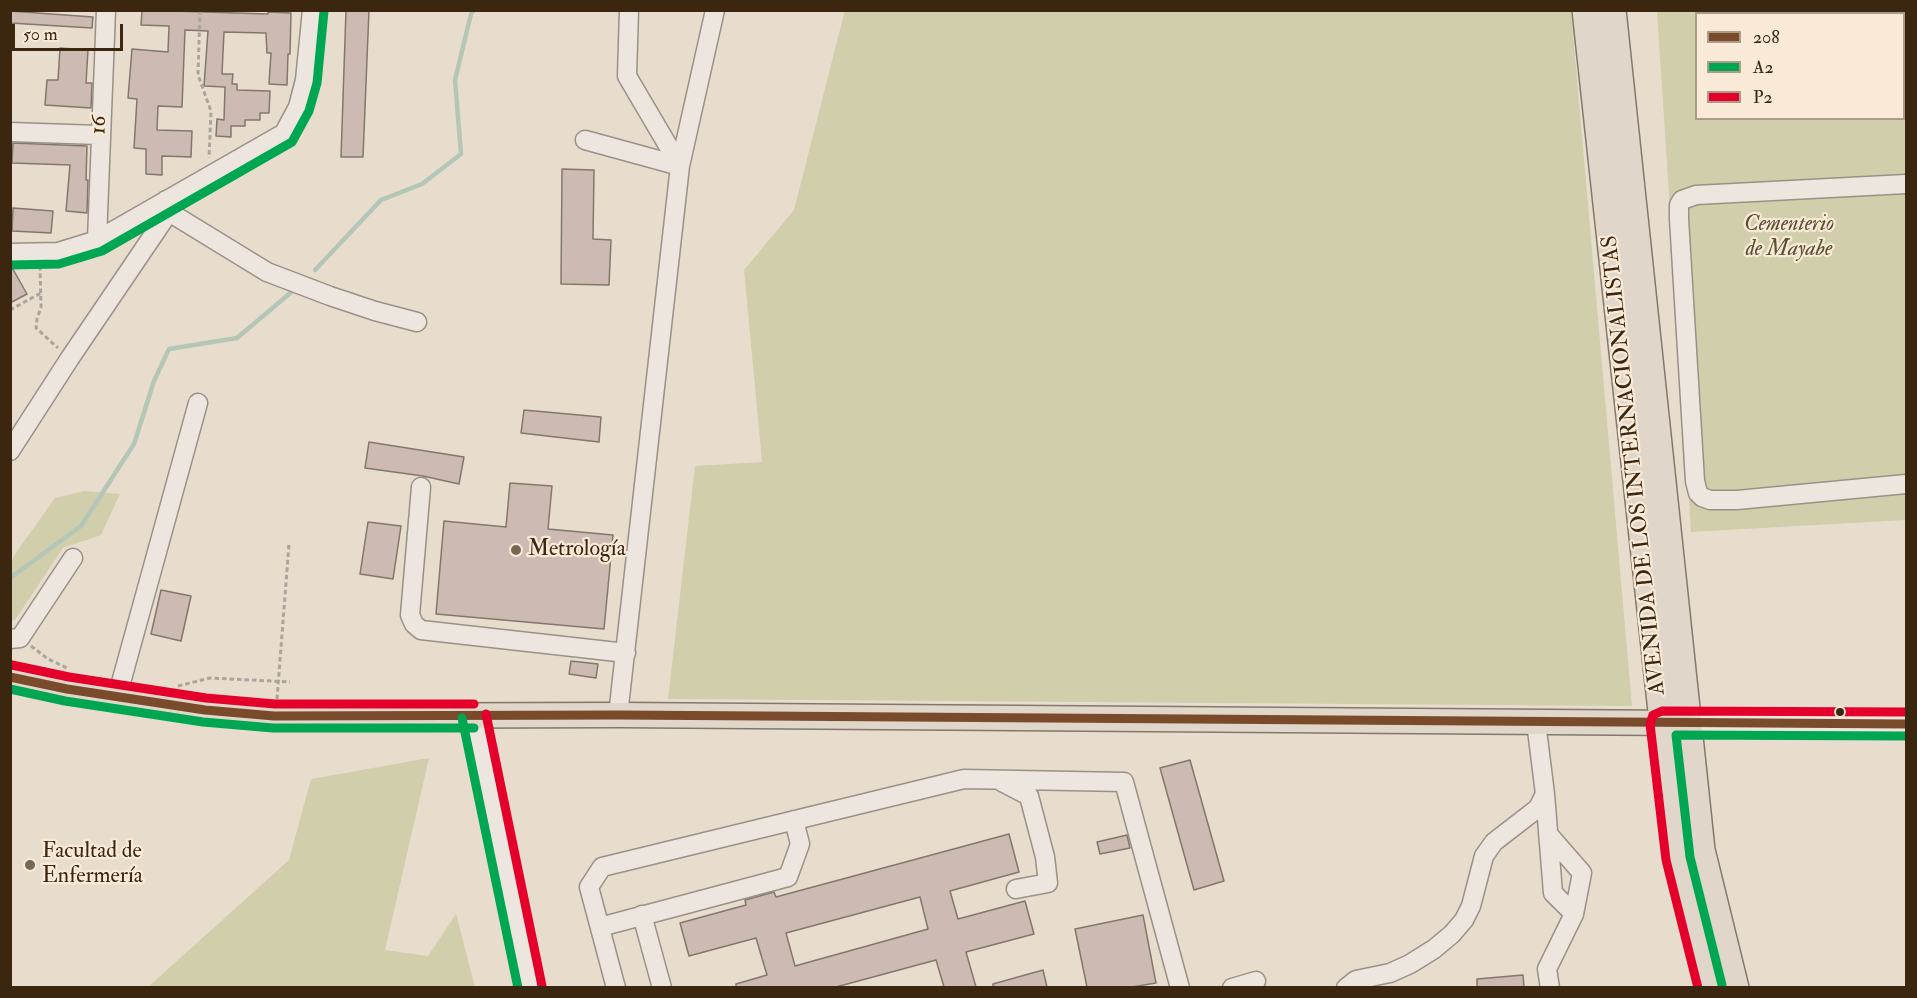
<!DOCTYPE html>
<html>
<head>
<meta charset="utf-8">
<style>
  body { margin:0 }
  #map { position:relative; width:1917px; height:998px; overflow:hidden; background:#e8ddcd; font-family:"IM FELL Double Pica",serif }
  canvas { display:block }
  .frame { position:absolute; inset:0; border:12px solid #3b2710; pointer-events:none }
  .legend { position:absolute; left:1695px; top:12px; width:210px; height:108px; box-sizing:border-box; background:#f8ead7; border:2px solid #ac9c87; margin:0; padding:8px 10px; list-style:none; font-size:18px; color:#3b2710 }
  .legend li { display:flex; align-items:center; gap:12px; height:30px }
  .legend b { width:30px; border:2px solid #ac9c87 }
  .scale { position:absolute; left:12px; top:24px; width:111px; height:27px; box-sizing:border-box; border:3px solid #3b2710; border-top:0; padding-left:8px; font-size:18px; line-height:21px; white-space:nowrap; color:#3b2710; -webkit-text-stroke:4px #f8ead7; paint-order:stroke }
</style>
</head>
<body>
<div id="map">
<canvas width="1917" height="998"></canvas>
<div class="frame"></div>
<ul class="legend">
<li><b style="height:8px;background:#7a4b2a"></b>208</li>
<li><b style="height:8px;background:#00a651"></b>A2</li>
<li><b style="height:8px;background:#e4002b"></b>P2</li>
</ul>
<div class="scale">50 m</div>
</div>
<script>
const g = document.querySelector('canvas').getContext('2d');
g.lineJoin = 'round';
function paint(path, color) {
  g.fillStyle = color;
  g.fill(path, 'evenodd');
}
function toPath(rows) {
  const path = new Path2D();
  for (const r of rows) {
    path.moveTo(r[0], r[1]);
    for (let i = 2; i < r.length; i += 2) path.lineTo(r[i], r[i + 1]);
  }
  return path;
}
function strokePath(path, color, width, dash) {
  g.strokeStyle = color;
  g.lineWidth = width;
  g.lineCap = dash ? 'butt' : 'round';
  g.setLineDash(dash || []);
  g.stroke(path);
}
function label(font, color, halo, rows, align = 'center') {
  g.font = font + ' "IM FELL Double Pica",serif';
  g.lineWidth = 4.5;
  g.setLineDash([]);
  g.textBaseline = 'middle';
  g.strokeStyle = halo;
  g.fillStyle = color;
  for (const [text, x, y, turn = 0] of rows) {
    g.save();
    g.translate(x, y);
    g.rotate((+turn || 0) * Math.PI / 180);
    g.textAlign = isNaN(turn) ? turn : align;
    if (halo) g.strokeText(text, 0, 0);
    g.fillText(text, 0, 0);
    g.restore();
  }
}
paint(toPath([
  [845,10,1571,11,1632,706,668,699,695,466,762,462,744,270,794,210],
  [1657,11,1906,11,1906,520,1691,532],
  [1696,14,1904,14,1904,118,1696,118],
  [84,491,120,494,101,535,63,548,15,620,11,621,11,563,15,554,55,498],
  [429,758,385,950,428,956,456,914,475,987,148,987,289,860,311,779]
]), '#d1ceac');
strokePath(toPath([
  [315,270,381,200,422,184,461,154,455,80,471,14,474,10],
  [10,578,81,526,134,444,154,381,169,349,237,338,295,289]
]), '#b4c7b7', 4.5);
const building = toPath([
  [142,10,268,14,268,12,291,13,290,54,288,54,287,85,269,84,271,53,267,53,266,33,224,32,222,74,233,74,232,84,237,84,237,90,270,91,269,113,260,113,260,120,245,120,245,126,231,126,231,137,216,136,217,119,224,120,225,87,204,86,208,31,185,30,182,107,158,106,157,130,192,131,191,157,162,156,162,175,146,174,146,149,134,148,137,99,128,98,132,49,168,52,169,26,141,25,142,10],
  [346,10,369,10,363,157,341,157,346,10],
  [10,11,93,17,92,28,10,23,10,11],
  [60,48,88,50,86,83,92,83,91,108,45,105,47,80,58,80,60,48],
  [13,143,87,146,86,180,88,180,87,213,66,211,70,165,12,163,13,143],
  [562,169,594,170,593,239,611,240,609,285,561,284,562,169],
  [13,208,53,211,51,233,12,231,13,208],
  [10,264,27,294,10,303,10,264],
  [524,410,601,417,599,442,521,433,524,410],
  [369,442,464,457,459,484,423,476,365,468,369,442],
  [510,483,552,486,548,529,613,535,604,629,436,614,444,521,506,527,510,483],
  [368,522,401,526,393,579,360,574,368,522],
  [161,590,191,596,181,641,151,634,161,590],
  [571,661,598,664,596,678,569,674,571,661],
  [1190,760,1224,881,1194,890,1160,768,1190,760],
  [1009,834,1019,872,950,891,958,919,1025,901,1034,934,966,952,976,987,944,987,936,960,836,987,736,987,736,984,767,975,756,938,689,956,680,923,746,905,745,900,774,892,776,897,1009,834],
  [920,897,928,929,795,966,786,933,920,897],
  [1127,835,1130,848,1100,854,1097,842,1127,835],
  [1143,915,1156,983,1132,987,1087,987,1075,929,1143,915],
  [1043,970,1047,987,993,987,993,984,1043,970],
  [1523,975,1524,987,1477,987,1477,979,1523,975]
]);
paint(building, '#cdbab2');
strokePath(building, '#81786d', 1.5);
const minor = toPath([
  [629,10,627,76,680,166],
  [10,132,99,135],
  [585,140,680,166],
  [1906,184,1696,195,1682,200,1679,205,1679,219,1695,481,1698,493,1702,497,1710,500,1737,500,1906,484],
  [169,212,267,272,330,296,375,311,417,322],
  [97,240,106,10],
  [10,253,58,252,97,240,284,133,298,107,305,80,312,10],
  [10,451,70,358,169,212,166,200],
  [421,487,410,615,414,624,421,630,626,653],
  [10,639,20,638,73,558],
  [117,697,198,403],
  [618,715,680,166,715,10],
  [474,716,530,988],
  [1686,723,1906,724],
  [1002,782,1029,796,1045,857,1048,883,1016,889],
  [1545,794,1553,893,1574,914,1547,969,1550,988],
  [1548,834,1582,873,1574,914],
  [642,915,662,988],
  [600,927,788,877,800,844,794,820],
  [616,988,589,887,602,867,964,779,1124,782,1180,988],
  [1232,988,1256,981],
  [1346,988,1356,980,1390,973,1410,964,1434,949,1452,934,1464,920,1471,906,1484,856,1494,842,1538,808,1545,794,1536,722]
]);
const major = toPath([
  [10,677,67,689,205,710,274,716,618,715,1681,723]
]);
const highway = toPath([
  [1586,10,1678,859,1710,988],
  [1612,10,1701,850,1735,988]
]);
strokePath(minor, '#9a9186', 21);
strokePath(major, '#81786d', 27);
strokePath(highway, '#81786d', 30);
strokePath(toPath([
  [200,10,198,75,211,111,209,158],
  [40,266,41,307,37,319,36,328,58,348],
  [10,310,41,293],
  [31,646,48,659,69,669],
  [178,686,210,678,290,682],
  [277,699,289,544]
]), '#aba49c', 3, [4.5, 3]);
strokePath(minor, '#ece6df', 18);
strokePath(major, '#e0d6c9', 24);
strokePath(highway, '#e0d6c9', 27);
strokePath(toPath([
  [10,677,67,689,205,710,274,716,618,715,1906,724]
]), '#7a4b2a', 9);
strokePath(toPath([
  [10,265,59,264,102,251,292,142,309,111,317,83,324,11],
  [10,689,65,701,203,722,273,728,474,728],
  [462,718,518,988],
  [1722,985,1690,857,1676,735,1906,736]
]), '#00a651', 9);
strokePath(toPath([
  [12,665,69,677,206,698,275,704,474,704],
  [486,714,542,986],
  [1698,988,1666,860,1650,724,1653,715,1662,711,1906,712]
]), '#e4002b', 9);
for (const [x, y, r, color] of [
  [516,550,6,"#786752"],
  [1840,712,5,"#3b2710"],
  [30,865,6,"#786752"]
]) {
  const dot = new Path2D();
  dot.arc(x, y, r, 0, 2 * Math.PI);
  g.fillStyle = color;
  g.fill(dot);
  strokePath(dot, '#f8ead7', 2);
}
label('22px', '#3b2710', '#f8ead7', [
  ["16",100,125,-87],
  ["AVENIDA DE LOS INTERNACIONALISTAS",1635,465,-96]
]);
label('italic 22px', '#5c4e30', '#f8ead7', [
  ["Cementerio",1789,225],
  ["de Mayabe",1789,250]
]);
label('22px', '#3b2710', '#f8ead7', [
  ["Metrología",528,550],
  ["Facultad de",42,852],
  ["Enfermería",42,877]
], 'left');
</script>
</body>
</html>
